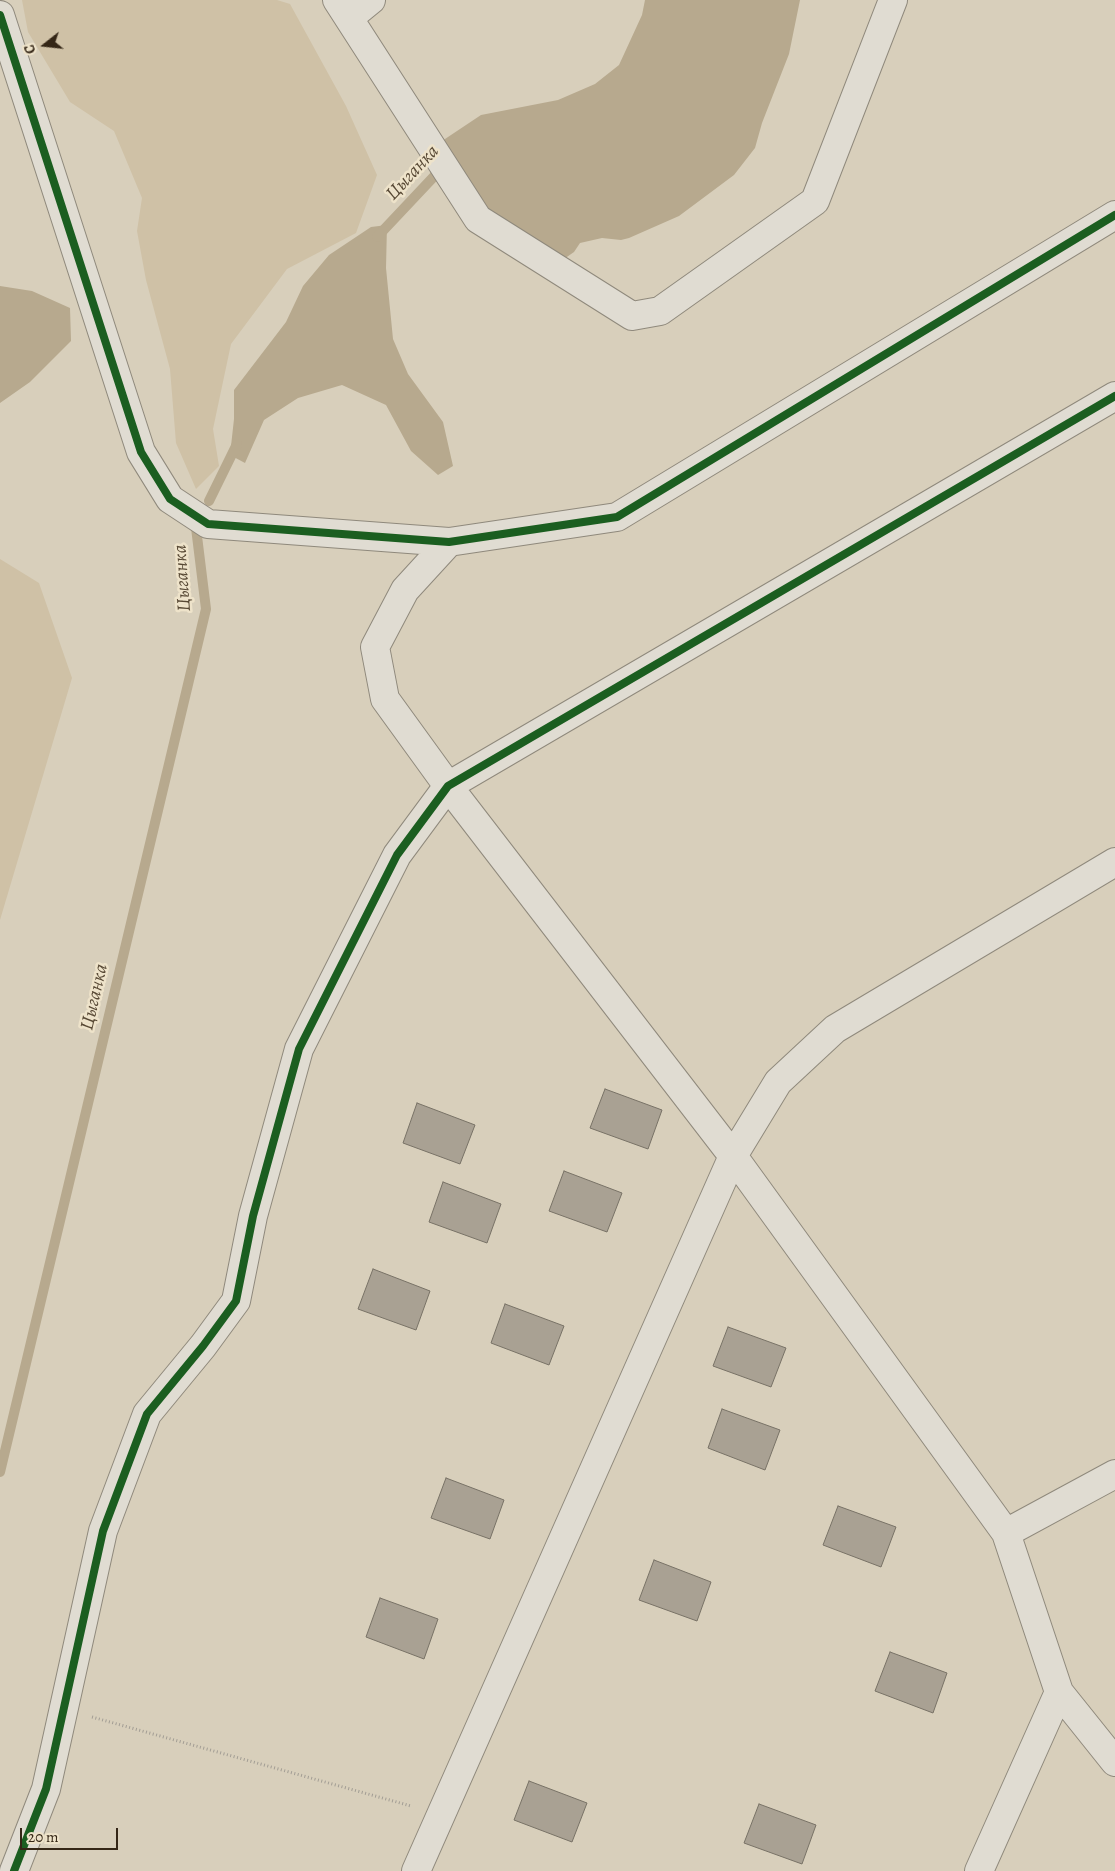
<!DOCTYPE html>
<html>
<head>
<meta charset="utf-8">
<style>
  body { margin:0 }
  #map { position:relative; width:1115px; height:1871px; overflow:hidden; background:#d8cfbb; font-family:Alegreya,serif }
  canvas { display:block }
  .north { position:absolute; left:20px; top:20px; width:50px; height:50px; -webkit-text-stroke:4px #eee3ca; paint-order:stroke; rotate:254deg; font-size:14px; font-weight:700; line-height:20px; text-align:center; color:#342616 }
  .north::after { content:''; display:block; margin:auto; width:18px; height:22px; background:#342616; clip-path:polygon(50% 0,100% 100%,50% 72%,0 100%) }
  .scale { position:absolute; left:20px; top:1828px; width:98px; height:22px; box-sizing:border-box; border:2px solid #342616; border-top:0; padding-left:6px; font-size:15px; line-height:18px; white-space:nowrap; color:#342616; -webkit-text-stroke:4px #eee3ca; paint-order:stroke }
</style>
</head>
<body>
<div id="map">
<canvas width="1115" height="1871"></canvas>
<div class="north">С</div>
<div class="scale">20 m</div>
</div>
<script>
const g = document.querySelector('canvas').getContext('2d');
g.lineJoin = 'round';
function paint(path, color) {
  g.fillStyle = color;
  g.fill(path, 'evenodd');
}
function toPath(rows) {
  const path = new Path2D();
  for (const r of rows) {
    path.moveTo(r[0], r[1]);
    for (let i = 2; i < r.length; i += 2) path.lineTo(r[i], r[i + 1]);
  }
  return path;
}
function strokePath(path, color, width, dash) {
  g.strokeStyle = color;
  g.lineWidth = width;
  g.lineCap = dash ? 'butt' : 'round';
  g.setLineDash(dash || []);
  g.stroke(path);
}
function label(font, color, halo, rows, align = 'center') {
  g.font = font + ' Alegreya,serif';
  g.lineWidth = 5;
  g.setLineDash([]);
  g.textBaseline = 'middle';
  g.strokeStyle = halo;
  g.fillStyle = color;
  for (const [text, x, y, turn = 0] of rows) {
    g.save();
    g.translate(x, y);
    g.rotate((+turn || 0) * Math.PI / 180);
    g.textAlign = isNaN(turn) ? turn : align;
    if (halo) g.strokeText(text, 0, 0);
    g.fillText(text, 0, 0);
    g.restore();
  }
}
paint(toPath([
  [22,0,277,0,290,4,346,106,377,175,356,233,287,269,231,344,213,429,219,466,196,489,176,443,170,369,146,280,137,231,142,198,114,131,70,102,28,32],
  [0,559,39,583,72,678,0,920]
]), '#cfc1a6');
paint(toPath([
  [645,0,800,0,789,54,762,123,755,148,734,175,679,216,629,238,621,240,602,238,580,243,574,252,561,261,505,236,477,235,457,213,450,188,430,177,432,156,442,141,481,115,558,100,595,84,619,65,642,15],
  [387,225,386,268,393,339,408,374,443,422,453,466,438,475,411,451,386,405,342,385,298,398,264,420,245,463,230,455,234,419,234,390,286,322,303,286,329,255,371,227],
  [0,286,32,291,70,308,71,341,30,382,0,403]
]), '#b7a98e');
strokePath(toPath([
  [377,237,441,169],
  [209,501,237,444],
  [0,1472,206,609,196,528]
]), '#b7a98e', 10);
const building = toPath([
  [605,1089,662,1110,648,1149,590,1128,605,1089],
  [417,1103,475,1125,460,1164,403,1143,417,1103],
  [564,1171,622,1193,607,1232,549,1211,564,1171],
  [443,1182,501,1204,487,1243,429,1222,443,1182],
  [373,1269,430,1291,416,1330,358,1309,373,1269],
  [505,1304,564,1326,549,1365,491,1343,505,1304],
  [728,1327,786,1348,771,1387,713,1366,728,1327],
  [722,1409,780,1430,765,1470,708,1448,722,1409],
  [446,1478,504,1500,490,1539,431,1518,446,1478],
  [838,1506,896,1527,881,1567,823,1545,838,1506],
  [654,1560,711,1582,697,1621,639,1600,654,1560],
  [380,1598,438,1619,424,1659,366,1637,380,1598],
  [890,1652,947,1673,933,1713,875,1691,890,1652],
  [529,1781,587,1803,572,1842,514,1820,529,1781],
  [759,1804,816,1825,802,1864,744,1843,759,1804]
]);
paint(building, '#a9a193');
strokePath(building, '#787266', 1);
const minor = toPath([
  [337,0,478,219,632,316,660,311,815,201,893,0],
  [0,15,141,452,170,499,208,524,449,542,617,517,1115,215],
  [349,18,371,0],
  [449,542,405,590,375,647,385,699,448,786,733,1156,1006,1533,1059,1692,1115,1762],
  [1006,1533,1115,1474],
  [14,1871,46,1789,103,1531,147,1414,203,1346,236,1301,253,1216,299,1049,397,855,448,786,1115,396],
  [416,1871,733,1156,778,1082,835,1029,1115,862],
  [979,1871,1059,1692]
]);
strokePath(minor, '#8f897c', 30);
strokePath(toPath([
  [92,1717,411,1806]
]), '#a29d94', 3, [1, 2.5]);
strokePath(minor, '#e0dcd2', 28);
strokePath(toPath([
  [0,15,141,452,170,499,208,524,449,542,617,517,1115,215],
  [14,1871,46,1789,103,1531,147,1414,203,1346,236,1301,253,1216,299,1049,397,855,448,786,1115,396]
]), '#1b5e20', 8);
label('italic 19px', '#574834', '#eee3ca', [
  ["Цыганка",413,173,-47],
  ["Цыганка",183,578,-94],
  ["Цыганка",95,997,-77]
]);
</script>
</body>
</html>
